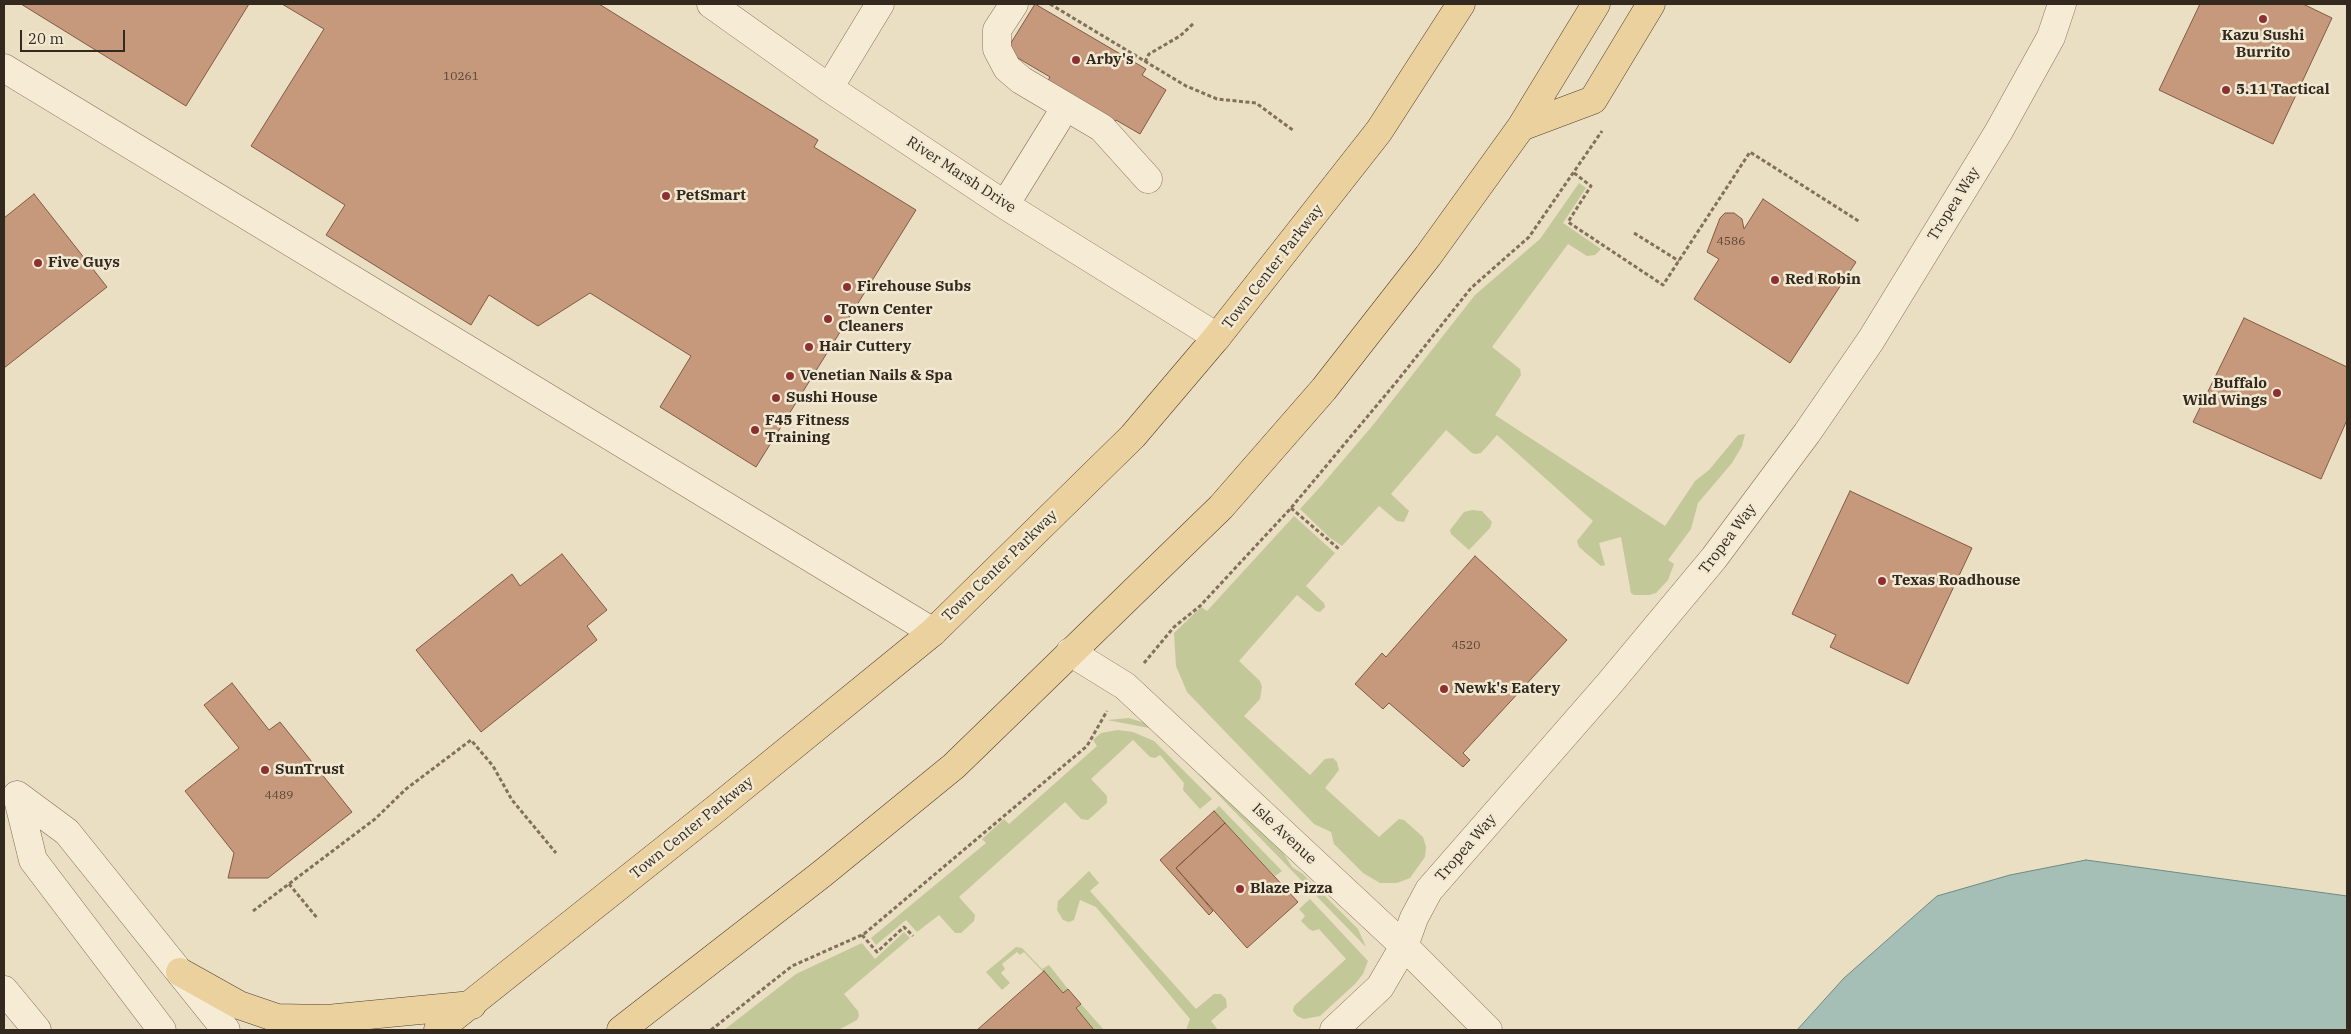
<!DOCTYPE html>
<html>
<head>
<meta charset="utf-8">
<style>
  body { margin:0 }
  #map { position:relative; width:2351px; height:1034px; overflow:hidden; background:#eadec3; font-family:"IBM Plex Serif",serif }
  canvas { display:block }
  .frame { position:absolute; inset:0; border:5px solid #34291e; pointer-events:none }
  .scale { position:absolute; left:20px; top:30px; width:105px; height:22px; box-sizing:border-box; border:2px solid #34291e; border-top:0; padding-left:6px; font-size:15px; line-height:18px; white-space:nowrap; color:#34291e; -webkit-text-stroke:4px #f2e9d2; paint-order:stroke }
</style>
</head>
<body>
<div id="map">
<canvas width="2351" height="1034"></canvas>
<div class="frame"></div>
<div class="scale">20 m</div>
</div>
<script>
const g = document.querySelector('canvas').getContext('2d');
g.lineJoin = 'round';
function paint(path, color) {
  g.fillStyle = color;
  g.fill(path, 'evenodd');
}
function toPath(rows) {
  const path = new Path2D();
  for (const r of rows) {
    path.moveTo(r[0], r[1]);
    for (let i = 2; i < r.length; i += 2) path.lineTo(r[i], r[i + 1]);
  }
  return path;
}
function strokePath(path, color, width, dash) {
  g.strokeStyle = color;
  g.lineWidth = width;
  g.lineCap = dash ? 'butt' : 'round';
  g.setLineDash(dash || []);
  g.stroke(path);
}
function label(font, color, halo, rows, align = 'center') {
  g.font = font + ' "IBM Plex Serif",serif';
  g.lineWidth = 5;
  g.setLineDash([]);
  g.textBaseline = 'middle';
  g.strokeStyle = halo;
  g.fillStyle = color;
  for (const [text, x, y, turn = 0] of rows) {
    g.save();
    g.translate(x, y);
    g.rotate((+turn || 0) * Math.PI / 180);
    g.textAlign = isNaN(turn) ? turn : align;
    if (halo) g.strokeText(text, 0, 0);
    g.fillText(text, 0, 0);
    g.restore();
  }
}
paint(toPath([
  [1579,183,1586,188,1563,223,1601,249,1595,255,1587,256,1568,244,1492,347,1520,369,1521,375,1495,415,1665,526,1695,481,1709,470,1738,435,1745,434,1742,446,1732,463,1698,503,1691,529,1668,560,1674,564,1668,580,1656,593,1649,595,1634,595,1631,593,1621,537,1599,543,1605,565,1601,566,1579,547,1577,541,1593,521,1497,435,1481,453,1476,454,1472,453,1446,430,1391,494,1409,511,1404,522,1397,521,1379,506,1342,546,1330,538,1300,509,1321,486,1373,425,1475,295,1540,239],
  [1472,510,1482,511,1492,522,1490,528,1469,550,1451,534,1450,530,1464,512],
  [1294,516,1335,553,1306,586,1324,603,1325,607,1320,612,1316,611,1297,595,1239,661,1260,681,1262,687,1260,699,1244,716,1310,775,1325,759,1333,758,1337,762,1339,770,1325,788,1379,837,1399,819,1404,820,1423,837,1426,847,1425,857,1410,878,1397,883,1380,883,1363,873,1334,844,1331,832,1314,824,1187,692,1176,666,1174,633,1201,607,1207,611],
  [1129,718,1148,724,1171,738,1284,854,1292,867,1303,874,1358,929,1366,947,1163,738,1149,728,1107,720],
  [1118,730,1133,732,1154,741,1212,799,1200,809,1183,790,1184,783,1160,755,1155,758,1150,757,1133,740,1091,779,1107,796,1107,803,1088,820,1081,819,1065,802,959,897,975,915,974,921,961,933,955,933,939,915,917,932,906,920,876,945,871,938,986,843,982,839,1004,819,1009,824,1097,746,1093,740,1101,733],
  [1219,806,1282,871,1275,876,1214,811],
  [1089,871,1099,883,1090,891,1196,1009,1214,994,1221,994,1226,999,1227,1007,1211,1021,1218,1030,1186,1030,1190,1019,1096,907,1080,900,1074,920,1069,922,1063,920,1057,910,1058,901],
  [1310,899,1368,961,1363,974,1355,984,1320,1016,1304,1019,1297,1016,1293,1011,1294,1006,1346,959,1319,929,1313,931,1309,929,1301,921,1305,916,1299,909],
  [904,932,910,938,844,994,858,1011,859,1016,857,1020,838,1030,724,1030,796,974,862,943,875,959],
  [1016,947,1022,948,1042,969,1049,965,1068,989,1063,993,1024,952,1020,955,1017,952,1002,964,1005,969,1001,973,1010,983,1002,990,986,972],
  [1081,1004,1104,1030,1094,1030,1076,1008]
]), '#c3c898');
const water = toPath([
  [2086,860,2347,896,2347,1030,1797,1030,1844,978,1937,896,2010,875,2086,860]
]);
paint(water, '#a5beb6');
strokePath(water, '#6d8b83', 1);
const building = toPath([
  [21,4,249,4,186,106,21,4],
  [282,4,599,4,818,140,814,147,916,210,756,467,660,407,691,356,590,293,538,326,489,295,471,325,326,235,345,205,251,146,324,29,282,4],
  [1035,4,1146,69,1142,75,1166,90,1140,134,1116,120,1112,126,1045,86,1050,77,1006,51,1035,4],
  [2200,4,2303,4,2332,18,2273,144,2159,90,2200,4],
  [34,194,107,287,4,368,4,218,34,194],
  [1763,199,1856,262,1790,363,1694,299,1719,259,1707,252,1720,218,1725,213,1734,213,1742,219,1744,229,1763,199],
  [2244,318,2347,367,2347,420,2321,479,2193,422,2244,318],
  [1850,491,1972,548,1908,684,1830,647,1836,635,1792,614,1850,491],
  [562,554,607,610,587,626,597,640,481,732,416,650,512,574,520,586,562,554],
  [1475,556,1567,640,1463,753,1470,760,1463,767,1389,703,1383,709,1355,684,1382,653,1386,657,1475,556],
  [232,683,269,730,280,722,352,812,268,878,228,878,234,853,185,791,239,748,204,705,232,683],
  [1214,811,1225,823,1176,868,1213,911,1209,915,1160,860,1214,811],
  [1225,823,1298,902,1247,948,1176,868,1225,823],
  [1044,971,1063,993,1068,989,1081,1004,1076,1008,1094,1030,977,1030,1044,971]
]);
paint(building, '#c6997c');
strokePath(building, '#815a43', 1);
const minor = toPath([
  [711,4,829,88,1005,205,1217,337],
  [1014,4,997,30,997,49,1007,68,1021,80,1102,128,1148,179],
  [4,68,933,632],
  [829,88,880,4],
  [1005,205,1057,121],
  [1070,652,1125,686,1404,946,1488,1030],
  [17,795,67,832,226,1030],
  [17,795,33,860,162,1030],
  [4,990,37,1030],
  [1334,1030,1380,987,1404,946,1414,918,1429,890,1609,684,1714,558,1807,433,1871,340,1999,131,2051,37,2062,4]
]);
const major = toPath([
  [1521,127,1593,100,1651,4],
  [180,972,239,1005,277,1018,327,1019,472,1005],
  [438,1030,717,808,933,632,1133,436,1217,337,1379,131,1461,4],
  [621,1030,823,873,954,766,1221,507,1324,389,1428,256,1521,127,1596,4]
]);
strokePath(minor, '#83705b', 29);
strokePath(major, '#513f2f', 29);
strokePath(toPath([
  [1050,4,1186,86,1217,99,1256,103,1294,131],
  [1145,62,1149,54,1180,36,1194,23],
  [1574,173,1591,186,1568,222,1663,285,1750,152,1860,222],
  [1634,233,1679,261],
  [1291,508,1339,549],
  [1144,663,1174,627,1200,606,1291,508,1398,380,1471,288,1529,237,1602,131],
  [289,884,318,919],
  [253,911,375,819,406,789,471,740,493,766,512,800,556,853],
  [862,935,877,952,904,927,913,936],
  [711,1030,792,966,864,934,1087,746,1107,711]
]), '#83705b', 3, [4, 2.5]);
strokePath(minor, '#f6ecd6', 28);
strokePath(major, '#ebd19d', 28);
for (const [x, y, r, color] of [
  [2263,19,5,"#8e3032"],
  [1076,60,5,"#8e3032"],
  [2226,90,5,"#8e3032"],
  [666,196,5,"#8e3032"],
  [38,263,5,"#8e3032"],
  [1775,280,5,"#8e3032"],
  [847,287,5,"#8e3032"],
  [828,319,5,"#8e3032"],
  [809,347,5,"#8e3032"],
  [790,376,5,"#8e3032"],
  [2277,393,5,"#8e3032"],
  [776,398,5,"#8e3032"],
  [755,430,5,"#8e3032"],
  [1882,581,5,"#8e3032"],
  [1444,689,5,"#8e3032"],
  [265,770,5,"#8e3032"],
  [1240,889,5,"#8e3032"]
]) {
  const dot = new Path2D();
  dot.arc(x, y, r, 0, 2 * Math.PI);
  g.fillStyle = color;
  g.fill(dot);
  strokePath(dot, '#f2e9d2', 2);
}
label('12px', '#584536', null, [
  ["10261",461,77],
  ["4586",1731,242],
  ["4520",1466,646],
  ["4489",279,796]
]);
label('bold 15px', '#34291e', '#f2e9d2', [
  ["Kazu Sushi",2263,36,"center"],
  ["Burrito",2263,53,"center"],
  ["Arby's",1086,60],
  ["5.11 Tactical",2236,90],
  ["PetSmart",676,196],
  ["Five Guys",48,263],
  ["Red Robin",1785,280],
  ["Firehouse Subs",857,287],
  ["Town Center",838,310],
  ["Cleaners",838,327],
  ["Hair Cuttery",819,347],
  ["Venetian Nails & Spa",800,376],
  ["Buffalo",2267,384,"right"],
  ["Wild Wings",2267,401,"right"],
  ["Sushi House",786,398],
  ["F45 Fitness",765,421],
  ["Training",765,438],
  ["Texas Roadhouse",1892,581],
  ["Newk's Eatery",1454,689],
  ["SunTrust",275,770],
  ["Blaze Pizza",1250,889]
], 'left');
label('15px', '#34291e', '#f2e9d2', [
  ["River Marsh Drive",961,175,33],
  ["Tropea Way",1954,204,-58],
  ["Town Center Parkway",1273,267,-52],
  ["Tropea Way",1728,539,-53],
  ["Town Center Parkway",1000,566,-44],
  ["Town Center Parkway",692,828,-39],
  ["Isle Avenue",1284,834,43],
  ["Tropea Way",1466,848,-49]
]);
</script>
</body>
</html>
